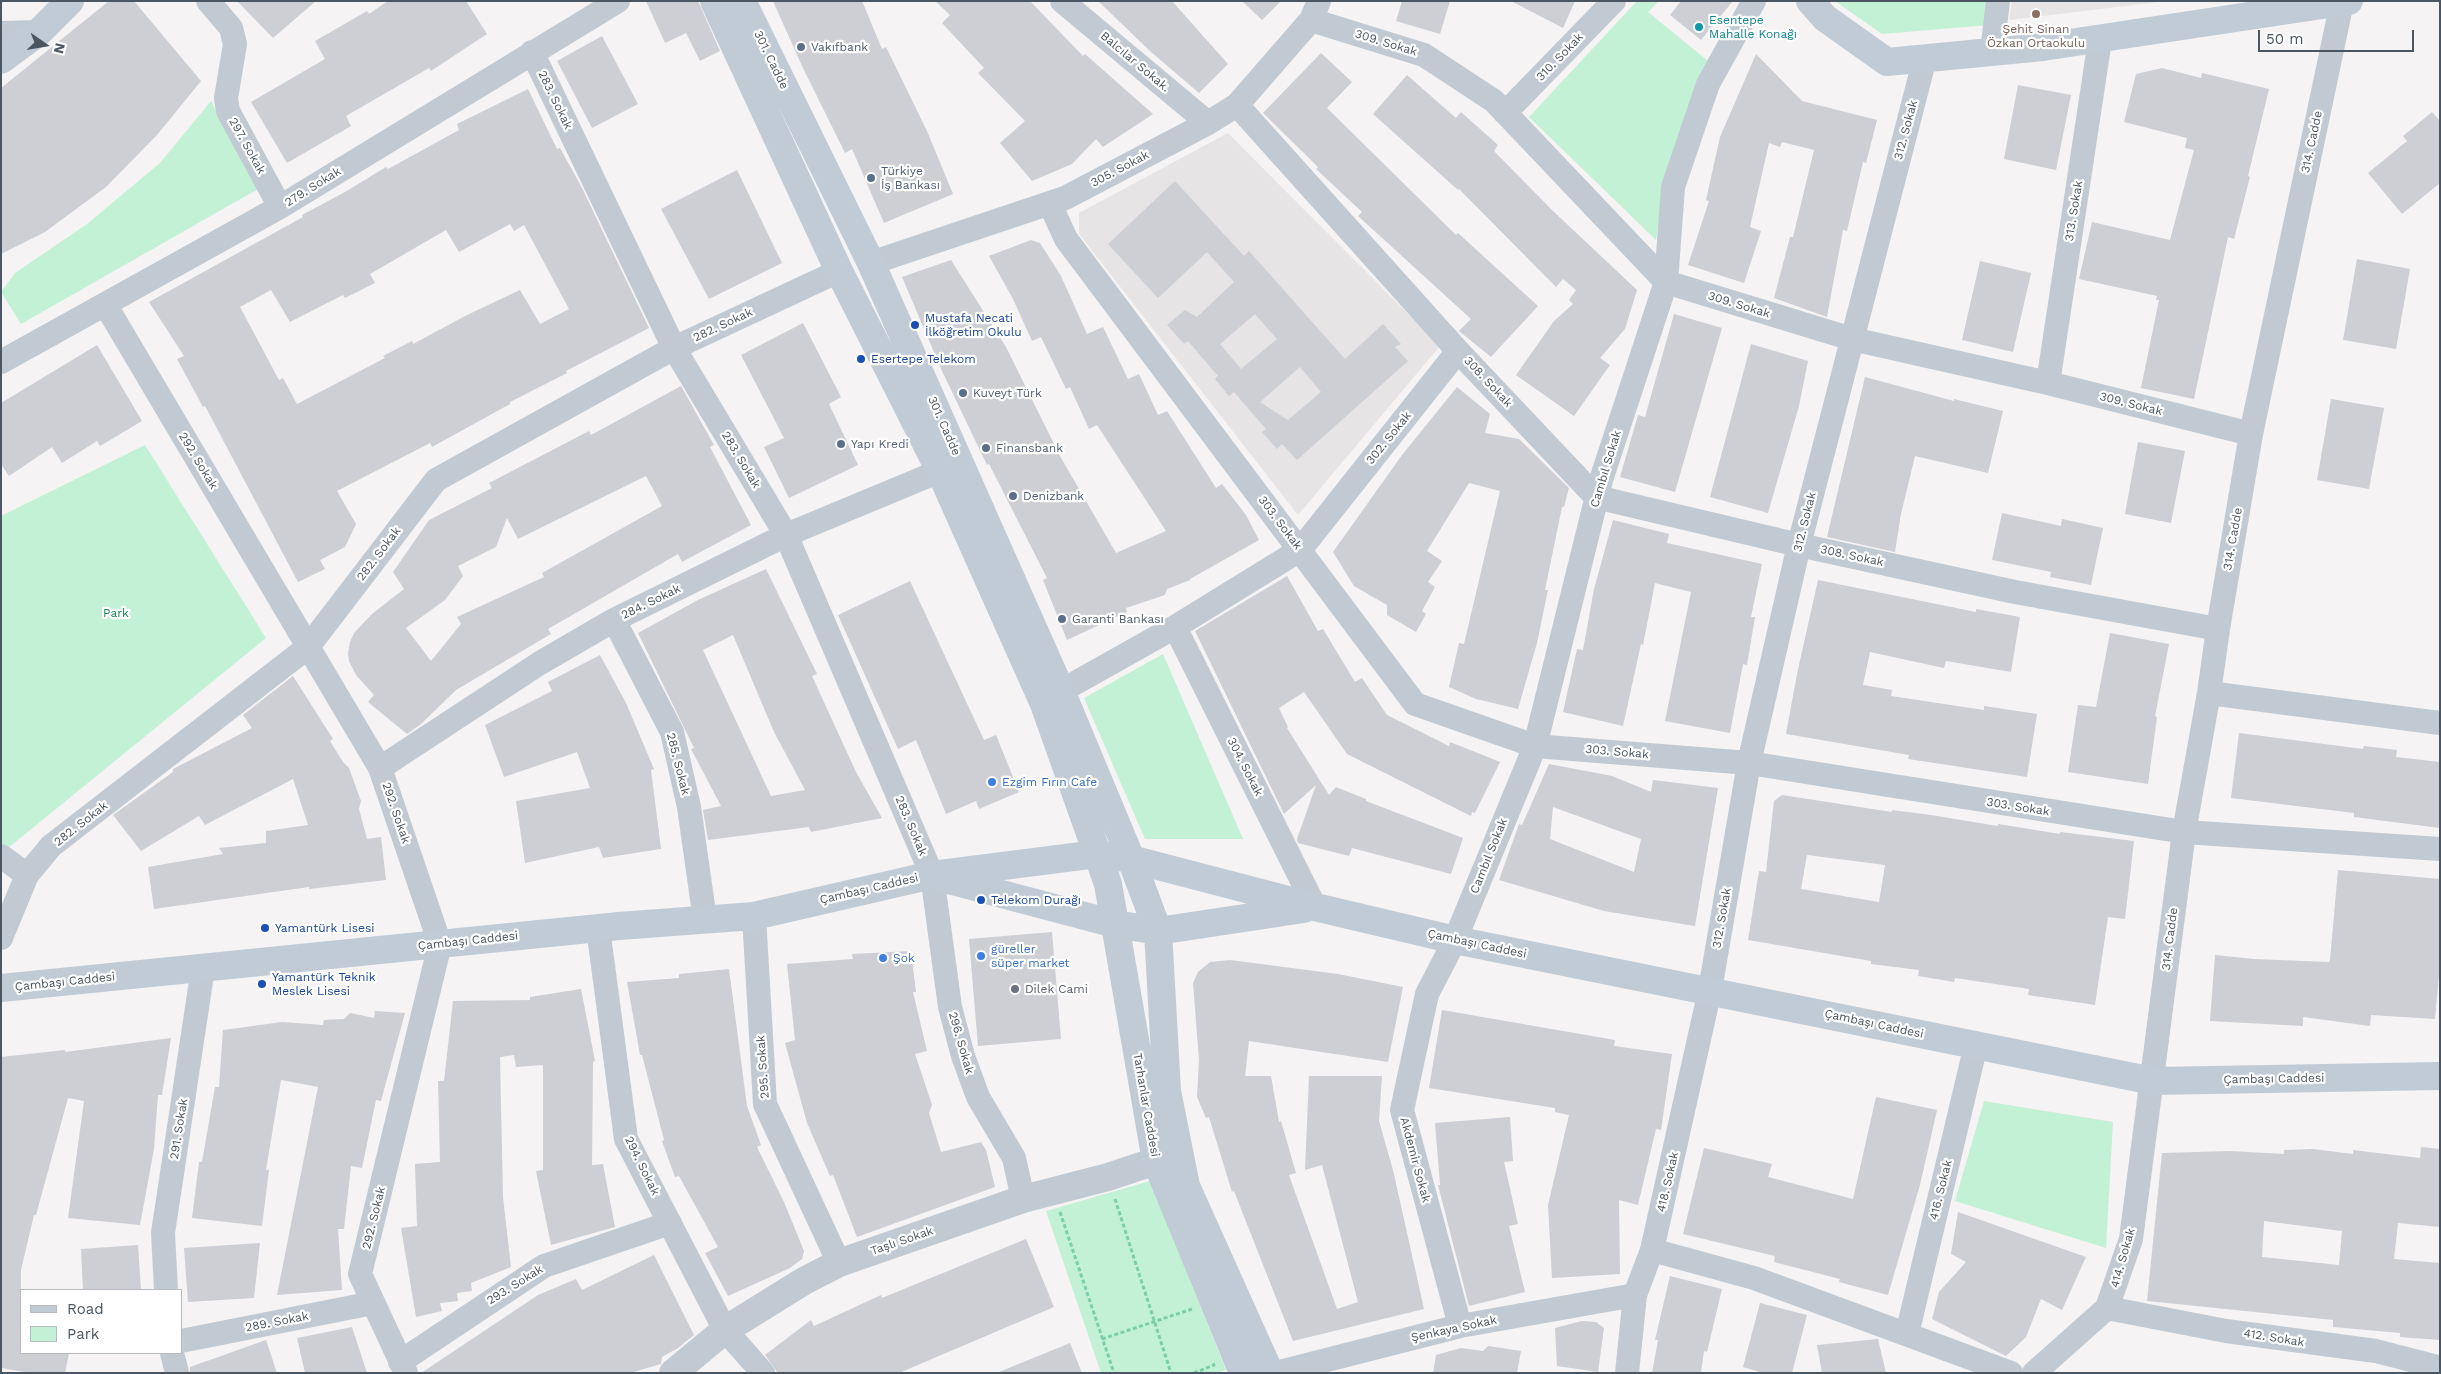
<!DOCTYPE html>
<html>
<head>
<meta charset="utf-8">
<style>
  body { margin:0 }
  #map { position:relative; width:2441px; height:1374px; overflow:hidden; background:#f5f3f3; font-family:"Work Sans",sans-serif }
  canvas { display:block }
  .frame { position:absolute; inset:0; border:2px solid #4a5661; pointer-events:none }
  .legend { position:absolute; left:20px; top:1289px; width:162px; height:65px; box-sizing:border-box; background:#fff; border:1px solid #b7bbc0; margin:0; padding:6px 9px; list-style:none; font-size:15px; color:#4a5661 }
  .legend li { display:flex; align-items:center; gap:10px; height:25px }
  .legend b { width:25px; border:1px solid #b7bbc0 }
  .north { position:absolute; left:20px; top:20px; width:50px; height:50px; -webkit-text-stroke:4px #fff; paint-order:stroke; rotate:103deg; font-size:14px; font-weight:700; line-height:20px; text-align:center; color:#4a5661 }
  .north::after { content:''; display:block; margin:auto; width:18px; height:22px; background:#4a5661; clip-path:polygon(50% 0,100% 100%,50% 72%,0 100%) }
  .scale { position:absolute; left:2258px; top:30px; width:156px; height:22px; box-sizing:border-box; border:2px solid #4a5661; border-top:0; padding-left:6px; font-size:15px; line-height:18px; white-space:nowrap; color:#4a5661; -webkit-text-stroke:4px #fff; paint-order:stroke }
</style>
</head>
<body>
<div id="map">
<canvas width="2441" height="1374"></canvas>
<div class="frame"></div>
<ul class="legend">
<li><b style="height:6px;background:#c1cbd6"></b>Road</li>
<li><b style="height:14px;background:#c3f1d5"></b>Park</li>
</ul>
<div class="north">N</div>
<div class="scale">50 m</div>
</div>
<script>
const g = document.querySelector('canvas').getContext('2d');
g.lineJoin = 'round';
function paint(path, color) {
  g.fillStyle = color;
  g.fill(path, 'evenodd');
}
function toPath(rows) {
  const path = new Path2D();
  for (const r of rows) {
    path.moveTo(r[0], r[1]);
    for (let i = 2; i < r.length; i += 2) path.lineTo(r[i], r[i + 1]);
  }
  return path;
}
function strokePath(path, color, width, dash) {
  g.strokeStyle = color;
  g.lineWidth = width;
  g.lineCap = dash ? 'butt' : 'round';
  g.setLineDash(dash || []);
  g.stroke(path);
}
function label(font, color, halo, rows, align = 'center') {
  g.font = font + ' "Work Sans",sans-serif';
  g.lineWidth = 4.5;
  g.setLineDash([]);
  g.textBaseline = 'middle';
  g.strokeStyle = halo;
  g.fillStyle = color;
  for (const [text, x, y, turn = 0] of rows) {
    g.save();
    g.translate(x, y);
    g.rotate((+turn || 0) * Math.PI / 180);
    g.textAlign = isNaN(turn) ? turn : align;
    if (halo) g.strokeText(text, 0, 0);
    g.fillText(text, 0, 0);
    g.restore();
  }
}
paint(toPath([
  [2012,1,2167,1,2009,20],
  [1228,133,1440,346,1298,515,1079,234,1079,213]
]), '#e6e4e5');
paint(toPath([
  [1637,1,1659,1,1648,12,1708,61,1663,191,1656,240,1529,117],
  [1835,1,1992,1,1989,25,1882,34],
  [211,101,258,189,21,324,1,292,15,273,87,224,160,163],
  [145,445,266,638,8,848,1,844,1,516],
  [1163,654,1243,839,1145,839,1084,698],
  [1984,1101,2113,1122,2106,1248,1955,1201],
  [1150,1181,1226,1370,1217,1373,1101,1373,1046,1211]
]), '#c3f1d5');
paint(toPath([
  [109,1,134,1,201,81,157,135,106,187,45,232,1,254,1,88],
  [237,1,316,1,273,38],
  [388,1,466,1,487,34,431,71,429,68,346,116,351,126,287,163,251,102,325,59,315,41,367,11,369,14],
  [646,1,698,1,720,51,700,61,686,33,665,43],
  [773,1,862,1,882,49,886,47,927,131,953,194,884,223,852,149,845,153,802,66],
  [935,1,1030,1,1083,56,1085,54,1153,114,1103,147,1096,139,1072,164,1032,181,1000,143,1025,121,978,73,984,68,942,23,950,15],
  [1098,1,1172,1,1228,64,1199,93,1150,51],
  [1242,1,1281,1,1262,20],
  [1402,1,1450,1,1440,34,1396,21],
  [1511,1,1575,1,1563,28],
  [1681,1,1733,1,1701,40,1670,15],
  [602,36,638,104,592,128,557,61],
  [1321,53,1352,82,1327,108,1456,235,1458,233,1538,306,1491,357,1459,331,1471,319,1358,216,1362,212,1316,169,1318,167,1263,113],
  [1756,54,1802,101,1877,120,1866,163,1863,162,1847,231,1843,230,1827,317,1774,298,1790,237,1793,237,1814,150,1782,142,1780,147,1769,143,1750,227,1761,231,1744,283,1688,265,1709,201,1706,200,1720,137],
  [2162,68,2201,78,2202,73,2269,89,2248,176,2250,177,2234,239,2228,237,2194,399,2141,388,2159,300,2156,300,2157,296,2079,279,2092,222,2170,240,2194,150,2185,148,2187,138,2124,122,2136,74],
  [1407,75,1456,118,1461,112,1498,145,1494,151,1552,210,1637,290,1625,329,1600,358,1610,365,1574,416,1516,375,1554,321,1573,304,1569,300,1576,290,1563,279,1556,287,1459,189,1458,190,1373,114],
  [2018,85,2071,95,2056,170,2004,159],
  [528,89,557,149,560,148,581,186,649,328,566,371,567,373,510,402,510,404,432,447,430,443,337,491,356,524,345,547,320,560,325,569,298,582,205,406,203,407,177,359,184,356,149,302,303,217,302,215,345,192,386,167,388,169,459,130,457,124],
  [510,224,514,231,524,225,569,309,540,324,520,290,467,315,413,344,412,341,383,356,385,358,297,404,283,378,279,380,240,307,271,290,290,322,343,295,345,298,375,283,370,274,446,230,459,252],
  [2432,112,2440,121,2440,183,2402,214,2368,173,2407,141,2403,136],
  [737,170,782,263,709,299,661,209],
  [1175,181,1244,256,1249,251,1345,359,1383,324,1401,344,1395,347,1408,361,1297,460,1282,444,1277,449,1262,432,1266,429,1234,392,1229,396,1215,379,1218,376,1188,341,1184,344,1167,325,1185,310,1197,317,1234,282,1207,252,1158,298,1108,244],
  [1255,314,1277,339,1241,369,1220,344],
  [1300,367,1321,392,1288,420,1260,402],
  [1031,240,1040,243,1061,276,1087,334,1103,327,1128,379,1139,374,1158,415,1167,411,1216,488,1222,484,1246,515,1259,540,1190,579,1190,580,1167,589,1165,595,1126,608,1127,612,1067,640,1043,580,1047,578,989,464,987,465,942,371,902,277,951,260,1006,347,1060,456,1116,553,1166,531,1097,425,1089,429,1070,387,1066,389,1041,337,1032,341,1013,299,989,256],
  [2357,259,2410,269,2396,349,2343,340],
  [1980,261,2031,273,2013,352,1962,340],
  [1674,314,1722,328,1675,492,1620,477,1638,415,1645,417],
  [803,323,841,397,829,404,858,465,789,498,764,447,784,438,741,355],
  [1751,344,1808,361,1799,406,1768,513,1710,497],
  [97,345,142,421,100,446,97,441,62,463,52,447,9,476,1,464,1,403],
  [1865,377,1954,401,1954,399,2003,411,1988,473,1915,456,1901,514,1895,552,1827,537],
  [681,386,714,445,710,447,751,525,682,562,678,554,548,629,551,634,456,690,421,724,407,734,368,702,374,695,356,675,349,661,348,653,350,642,354,633,372,614,404,589,393,572,429,520,492,488,489,483,589,431,591,435],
  [646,476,662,506,542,573,544,577,457,617,461,624,431,661,406,628,445,600,463,576,458,566,496,547,507,518,518,539],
  [1457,387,1490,414,1485,433,1519,439,1569,488,1564,507,1562,507,1545,590,1548,590,1537,643,1518,709,1476,699,1449,687,1459,643,1464,644,1500,491,1469,483,1427,551,1442,561,1428,582,1435,587,1422,611,1426,614,1416,632,1387,615,1387,605,1354,586,1333,552,1402,455],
  [2331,399,2384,408,2369,489,2317,480],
  [2138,442,2185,451,2171,523,2125,514],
  [2002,513,2061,526,2062,519,2103,528,2091,585,2050,577,2051,572,1992,560],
  [1613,520,1669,534,1667,543,1762,564,1751,617,1755,617,1747,665,1743,664,1730,733,1665,721,1691,592,1655,583,1643,645,1641,644,1623,726,1563,712,1577,649,1583,650,1594,589],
  [766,569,817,674,812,676,856,772,882,818,811,832,809,827,708,840,703,810,721,806,691,749,694,748,638,633,698,600],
  [733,635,774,732,805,790,771,796,703,650],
  [1287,576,1318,631,1323,629,1355,682,1362,678,1387,715,1449,746,1450,742,1500,762,1475,813,1472,812,1471,816,1347,754,1304,692,1279,708,1288,727,1287,728,1329,795,1336,787,1366,799,1366,801,1463,838,1451,874,1352,848,1349,856,1298,843,1297,839,1316,785,1284,814,1195,631],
  [1818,580,1976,612,1976,609,2020,617,2011,672,1946,661,1944,668,1870,652,1863,685,1892,690,1891,696,1984,710,1984,706,2037,714,2027,777,1908,759,1909,755,1786,734,1797,674],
  [910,581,984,740,996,735,1019,792,979,809,976,801,946,814,916,740,898,749,838,615],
  [2110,633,2169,644,2155,716,2157,717,2148,784,2068,772,2078,705,2096,707],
  [600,655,626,703,654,769,651,770,661,849,603,858,599,847,525,863,516,801,590,788,577,752,504,777,485,725,552,691,548,682],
  [293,676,333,739,330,741,343,762,349,768,361,801,359,809,367,839,381,837,386,880,309,889,309,887,154,909,148,867,223,854,219,848,266,843,266,831,308,825,293,779,205,825,199,816,141,851,113,815,173,772,173,769,252,728,243,715],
  [2239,733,2363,749,2364,746,2397,750,2396,757,2440,762,2440,828,2354,817,2354,813,2231,798],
  [1549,764,1612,776,1651,792,1653,780,1718,788,1695,926,1604,911,1499,880,1519,824,1522,825],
  [1553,807,1641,839,1634,872,1550,839],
  [1782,795,1892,812,1892,810,1931,815,1998,826,1998,824,2060,834,2060,832,2134,841,2125,919,2108,917,2095,1005,2028,995,2029,989,1955,978,1954,982,1918,976,1919,970,1871,964,1871,961,1748,940,1759,871,1766,872,1774,801],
  [1807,855,1885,865,1879,902,1801,889],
  [2338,870,2440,879,2440,964,2435,1019,2371,1015,2370,1026,2303,1017,2303,1026,2210,1021,2215,955,2254,959,2329,962,2330,960],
  [1052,932,1061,1039,978,1046,969,939],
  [911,951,916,992,913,992,927,1051,915,1054,932,1105,929,1113,941,1152,981,1142,986,1150,995,1187,857,1237,833,1175,830,1176,807,1123,785,1043,795,1040,787,964,853,959,852,954],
  [1230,960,1338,974,1403,987,1388,1062,1249,1041,1245,1076,1271,1076,1279,1122,1281,1121,1296,1173,1289,1175,1337,1309,1358,1302,1322,1165,1305,1170,1309,1076,1382,1076,1379,1121,1393,1170,1424,1309,1293,1341,1234,1191,1232,1192,1209,1117,1206,1118,1197,1097,1199,1060,1193,983,1198,972,1210,962],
  [729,969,747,1106,761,1145,757,1147,784,1202,804,1251,802,1259,790,1268,728,1296,705,1253,718,1247,679,1176,675,1177,662,1141,664,1140,642,1055,640,1055,627,982,679,978,679,974],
  [581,989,595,1061,593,1062,592,1165,603,1164,615,1227,551,1245,536,1171,543,1170,543,1065,516,1067,514,1055,500,1057,503,1197,511,1267,471,1283,472,1291,457,1293,458,1301,440,1303,442,1311,416,1317,401,1228,417,1226,415,1164,440,1162,438,1081,444,1081,453,1001,530,1000,530,997],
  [1442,1010,1615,1040,1614,1046,1672,1054,1661,1130,1656,1129,1638,1205,1619,1200,1620,1274,1552,1278,1548,1205,1569,1115,1555,1112,1555,1108,1429,1088],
  [375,1011,405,1013,381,1101,376,1100,362,1168,351,1166,344,1229,338,1229,342,1290,277,1295,318,1087,281,1080,266,1170,269,1170,262,1226,192,1218,199,1162,202,1162,215,1087,219,1087,223,1030,282,1022,323,1025,324,1020,344,1019,350,1013,374,1018],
  [171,1038,162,1095,158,1095,154,1149,140,1225,68,1218,84,1101,68,1098,36,1215,34,1215,21,1270,21,1353,69,1353,65,1373,31,1373,1,1368,1,1057,65,1050,65,1052],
  [1876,1097,1937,1110,1920,1185,1888,1295,1839,1282,1840,1279,1774,1262,1775,1256,1683,1234,1704,1148,1772,1164,1768,1177,1853,1199],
  [1510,1117,1513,1161,1504,1162,1518,1224,1509,1226,1525,1292,1469,1306,1438,1185,1440,1185,1435,1123],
  [2421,1147,2440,1149,2440,1227,2398,1223,2394,1259,2440,1263,2440,1340,2400,1337,2400,1333,2333,1327,2333,1320,2147,1301,2162,1153,2230,1151,2284,1154,2284,1150,2313,1149,2353,1154,2353,1150,2420,1158],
  [2264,1221,2342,1231,2339,1265,2262,1257],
  [1958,1212,2086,1257,2062,1310,2041,1299,2026,1337,2006,1356,1932,1319,1939,1292,1966,1262,1951,1254],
  [1026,1239,1054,1307,899,1373,778,1373,765,1355,811,1320,814,1326,881,1295,882,1298],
  [260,1243,254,1298,188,1302,184,1248],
  [138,1245,141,1290,83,1290,81,1249],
  [654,1255,694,1335,678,1348,662,1357,661,1364,630,1373,421,1373,538,1295,576,1279,582,1290],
  [1670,1276,1722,1289,1707,1352,1704,1351,1701,1373,1652,1373,1658,1340,1655,1340],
  [1760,1303,1807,1315,1792,1373,1763,1373,1743,1367],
  [1582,1321,1596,1322,1604,1328,1598,1372,1557,1366,1555,1328],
  [352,1327,367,1373,305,1373,297,1338],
  [1878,1339,1886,1373,1822,1373,1817,1345],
  [266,1340,277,1373,190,1373,190,1367],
  [1070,1343,1082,1373,1000,1373,999,1372],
  [1488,1346,1521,1351,1517,1373,1433,1373,1436,1355,1461,1348,1483,1351]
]), '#cdcfd5');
strokePath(toPath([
  [1115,1199,1171,1373],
  [1060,1212,1114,1373],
  [1102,1339,1192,1309],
  [1194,1373,1214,1365,1213,1363]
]), '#7ad0a6', 3, [4, 2.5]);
strokePath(toPath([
  [208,1,231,28,235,44,226,98,228,111,280,207],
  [1062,1,1208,123],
  [1311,20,1424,55,1494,101,1666,282,1852,339,2048,383,2251,434],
  [1,33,39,32],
  [532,52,674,348,786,535,932,875,950,1007,963,1056,978,1097,1014,1158,1023,1199],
  [1992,52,1998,1],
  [1505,113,1614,1],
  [1050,204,1066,239,1415,704,1535,746,1749,763,2184,832,2440,849],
  [871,263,1065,198,1208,123,1237,105,1311,20,1319,1],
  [105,304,380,768,440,944,360,1274,406,1373],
  [1458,351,1596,497,1799,545,2015,592,2218,629],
  [1,362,280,207,618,1],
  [2048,383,2100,40],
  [614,620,672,732,689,807,705,920],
  [1175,627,1315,907],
  [2209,693,2440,723],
  [1047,702,1061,691,1175,627,1300,550,1458,351,1237,105],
  [380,768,540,663,614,620,786,535,940,471],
  [1,856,27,875],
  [754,916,765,1104,839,1263],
  [598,928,626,1139,725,1330,763,1373],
  [1,938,27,875,51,846,308,647,436,480,674,348,839,271],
  [1652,1250,1754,1278,2011,1373],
  [166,1290,163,1233,203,968],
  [2107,1308,2226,1331,2376,1351,2438,1367,2440,1369],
  [1460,1326,1402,1110,1427,994,1455,940,1535,746,1601,480,1666,282,1673,187,1708,84,1754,1],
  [1907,1334,1976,1045],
  [181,1341,373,1303],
  [172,1353,177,1373],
  [400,1362,544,1266,670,1223],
  [1276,1373,1460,1326,1635,1295],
  [1627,1373,1635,1295,1652,1250,1710,990,1749,763,1799,545,1925,58],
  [2034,1373,2107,1308,2131,1239,2184,832,2209,693,2218,629,2251,434,2342,2]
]), '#c1cad2', 24);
strokePath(toPath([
  [673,1373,725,1330,804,1281,839,1263,1023,1199,1108,1177,1156,1161]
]), '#c1cad2', 28);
strokePath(toPath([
  [714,1,839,271,940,471,1044,704,1108,884,1156,1161,1243,1373],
  [742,1,871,263,1061,691,1131,859,1158,931,1167,1091,1186,1186,1270,1373],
  [1810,1,1825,18,1887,62,2043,47,2349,1],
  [1,60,39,32,70,1],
  [945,879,1115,924,1158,931,1304,909],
  [1,988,619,926,754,916,932,875,1097,854,1131,859,1315,907,1455,940,2153,1081,2440,1076]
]), '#c1cbd6', 28);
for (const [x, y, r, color] of [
  [2036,14,5,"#8d6e63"],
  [1699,27,5,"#0f9aa8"],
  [801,47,5,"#5c6f8a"],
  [871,178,5,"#5c6f8a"],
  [915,325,5,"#1a4fb4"],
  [861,359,5,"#1a4fb4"],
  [963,393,5,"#5c6f8a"],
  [841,444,5,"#5c6f8a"],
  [986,448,5,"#5c6f8a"],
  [1013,496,5,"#5c6f8a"],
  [1062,619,5,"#5c6f8a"],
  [992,782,5,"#3f7fe0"],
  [981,900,5,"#1a4fb4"],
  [265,928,5,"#1a4fb4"],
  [981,956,5,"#3f7fe0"],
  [883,958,5,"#3f7fe0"],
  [262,984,5,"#1a4fb4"],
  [1015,989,5,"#6b7280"]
]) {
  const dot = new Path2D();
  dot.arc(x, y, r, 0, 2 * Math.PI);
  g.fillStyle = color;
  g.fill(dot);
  strokePath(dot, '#fff', 2);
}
label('12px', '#0d838f', '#fff', [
  ["Esentepe",1709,20],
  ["Mahalle Konağı",1709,34]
], 'left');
label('12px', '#785e54', '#fff', [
  ["Şehit Sinan",2036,29],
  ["Özkan Ortaokulu",2036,43]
]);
label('12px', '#4a5661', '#fff', [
  ["309. Sokak",1386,43,17],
  ["310. Sokak",1560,57,-46],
  ["301. Cadde",771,60,64],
  ["Balcılar Sokak.",1135,62,40],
  ["283. Sokak",555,100,64],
  ["312. Sokak",1906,130,-75],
  ["314. Cadde",2312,142,-78],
  ["297. Sokak",247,146,61],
  ["305. Sokak",1120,169,-28],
  ["279. Sokak",313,187,-32],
  ["313. Sokak",2074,211,-81],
  ["309. Sokak",1739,305,17],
  ["282. Sokak",723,325,-25],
  ["308. Sokak",1488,382,47],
  ["309. Sokak",2131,404,14],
  ["301. Cadde",944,426,66],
  ["302. Sokak",1389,438,-51],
  ["283. Sokak",741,460,59],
  ["292. Sokak",198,461,59],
  ["Cambıl Sokak",1606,469,-73],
  ["312. Sokak",1805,522,-76],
  ["303. Sokak",1280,523,53],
  ["314. Cadde",2233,539,-80],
  ["282. Sokak",379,554,-53],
  ["308. Sokak",1852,556,12],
  ["284. Sokak",651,602,-26],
  ["303. Sokak",1617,752,5],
  ["285. Sokak",678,764,76],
  ["304. Sokak",1245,767,63],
  ["303. Sokak",2018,807,9],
  ["292. Sokak",396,813,71],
  ["282. Sokak",81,824,-38],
  ["283. Sokak",911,826,67],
  ["Cambıl Sokak",1489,856,-68],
  ["Çambaşı Caddesi",869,889,-13],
  ["312. Sokak",1722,918,-80],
  ["314. Cadde",2170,939,-83],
  ["Çambaşı Caddesi",468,941,-6],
  ["Çambaşı Caddesi",1477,944,12],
  ["Çambaşı Caddesi",65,982,-6],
  ["Çambaşı Caddesi",1874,1024,12],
  ["296. Sokak",961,1043,74],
  ["295. Sokak",763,1067,-94],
  ["Çambaşı Caddesi",2274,1079,-1],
  ["Tarhanlar Caddesi",1146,1105,80],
  ["291. Sokak",179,1129,-81],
  ["Akdemir Sokak",1415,1160,75],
  ["294. Sokak",642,1166,64],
  ["418. Sokak",1668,1182,-77],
  ["416. Sokak",1941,1190,-76],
  ["292. Sokak",374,1218,-76],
  ["Taşlı Sokak",902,1241,-19],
  ["414. Sokak",2123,1258,-74],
  ["293. Sokak",515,1285,-32],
  ["289. Sokak",277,1322,-11],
  ["Şenkaya Sokak",1454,1329,-12],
  ["412. Sokak",2274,1338,9]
]);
label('12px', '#4e5e75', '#fff', [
  ["Vakıfbank",811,47],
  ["Türkiye",881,171],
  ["İş Bankası",881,185],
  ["Kuveyt Türk",973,393],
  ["Yapı Kredi",851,444],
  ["Finansbank",996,448],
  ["Denizbank",1023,496],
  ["Garanti Bankası",1072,619]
], 'left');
label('12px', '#164399', '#fff', [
  ["Mustafa Necati",925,318],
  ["İlköğretim Okulu",925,332],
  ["Esertepe Telekom",871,359],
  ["Telekom Durağı",991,900],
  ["Yamantürk Lisesi",275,928],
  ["Yamantürk Teknik",272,977],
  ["Meslek Lisesi",272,991]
], 'left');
label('12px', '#17864f', '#fff', [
  ["Park",116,613]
]);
label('12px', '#366cbe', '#fff', [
  ["Ezgim Fırın Cafe",1002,782],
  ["güreller",991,949],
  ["süper market",991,963],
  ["Şok",893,958]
], 'left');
label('12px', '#5b616d', '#fff', [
  ["Dilek Cami",1025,989]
], 'left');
</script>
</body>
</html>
